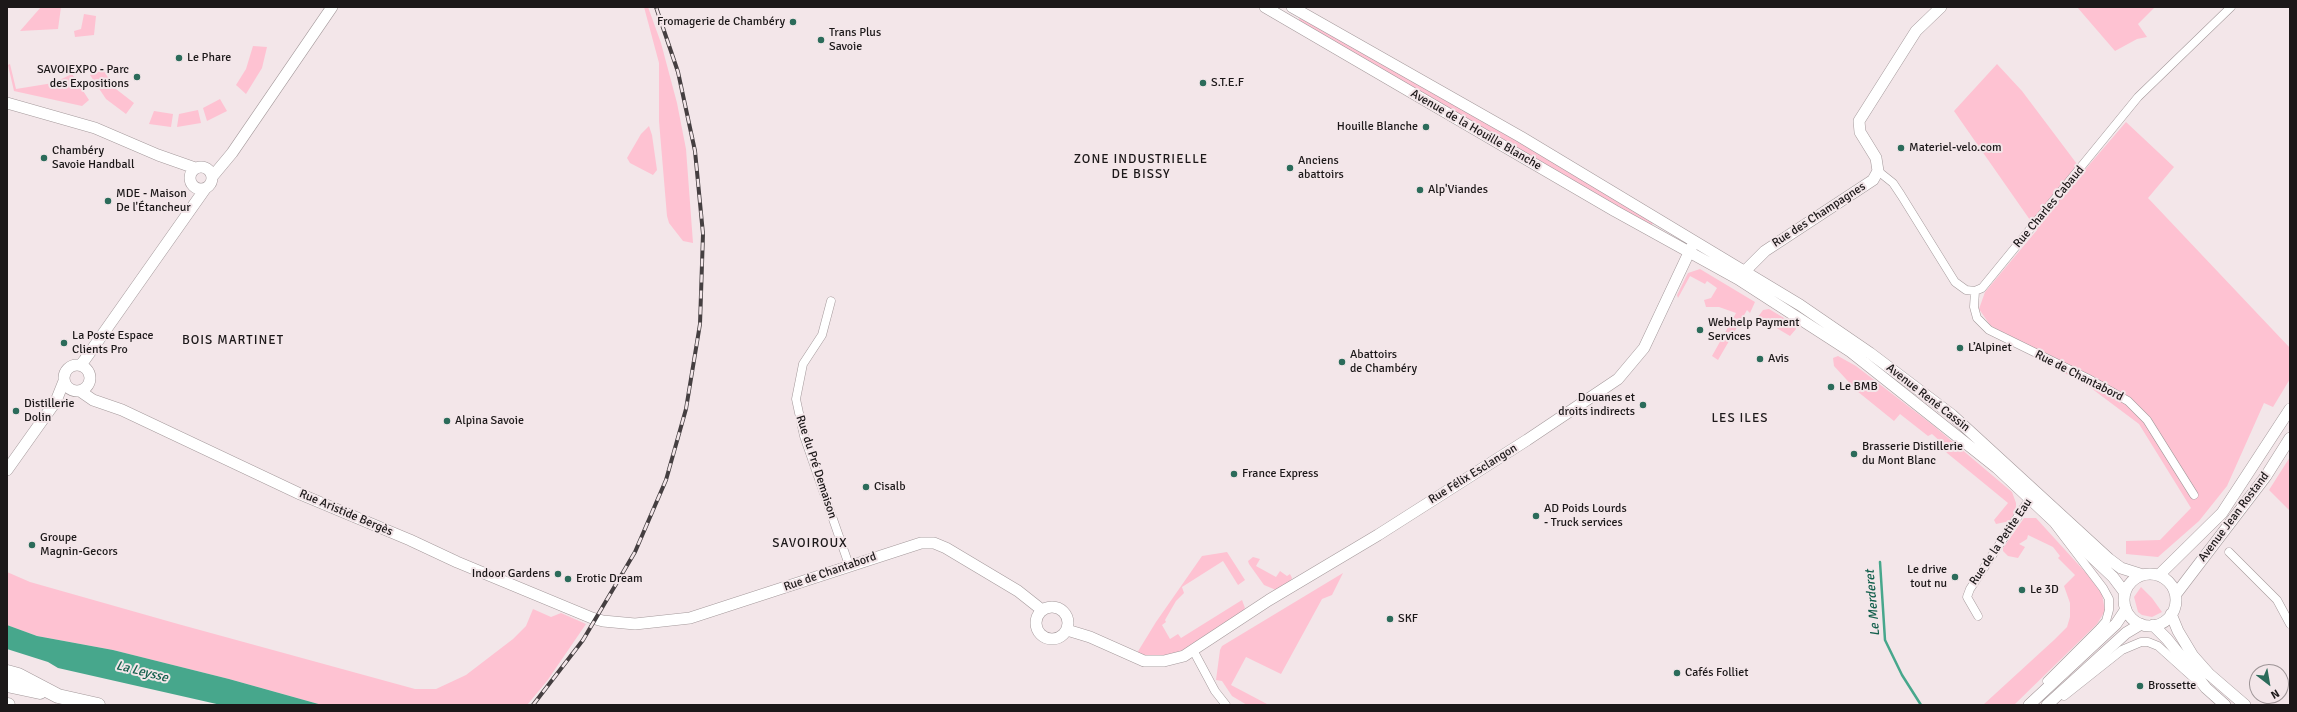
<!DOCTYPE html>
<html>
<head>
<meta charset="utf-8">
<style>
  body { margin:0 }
  #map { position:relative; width:2297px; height:712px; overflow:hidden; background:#f3e6e9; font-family:Signika,sans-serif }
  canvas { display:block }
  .frame { position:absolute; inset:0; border:8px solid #1c1819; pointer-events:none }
  .north { position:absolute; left:2249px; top:664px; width:40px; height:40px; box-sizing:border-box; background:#f3e6e9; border:1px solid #9d9496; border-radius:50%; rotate:149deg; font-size:11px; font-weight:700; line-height:16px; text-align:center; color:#1c1819 }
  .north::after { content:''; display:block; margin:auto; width:14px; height:18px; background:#2b6b5a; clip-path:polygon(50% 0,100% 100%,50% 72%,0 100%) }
</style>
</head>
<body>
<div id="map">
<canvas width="2297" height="712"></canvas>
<div class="frame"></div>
<div class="north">N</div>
</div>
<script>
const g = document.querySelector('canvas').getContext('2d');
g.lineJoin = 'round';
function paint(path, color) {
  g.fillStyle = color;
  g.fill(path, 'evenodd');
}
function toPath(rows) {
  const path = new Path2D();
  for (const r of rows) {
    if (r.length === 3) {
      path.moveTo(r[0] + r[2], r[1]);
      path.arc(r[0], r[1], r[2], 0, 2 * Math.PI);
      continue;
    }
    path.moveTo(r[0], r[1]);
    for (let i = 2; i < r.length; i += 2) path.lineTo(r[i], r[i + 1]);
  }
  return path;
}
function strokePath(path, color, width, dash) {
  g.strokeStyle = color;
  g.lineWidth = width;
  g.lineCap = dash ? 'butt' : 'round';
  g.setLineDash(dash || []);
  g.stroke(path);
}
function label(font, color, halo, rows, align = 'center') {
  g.font = font + ' Signika,sans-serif';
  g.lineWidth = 4;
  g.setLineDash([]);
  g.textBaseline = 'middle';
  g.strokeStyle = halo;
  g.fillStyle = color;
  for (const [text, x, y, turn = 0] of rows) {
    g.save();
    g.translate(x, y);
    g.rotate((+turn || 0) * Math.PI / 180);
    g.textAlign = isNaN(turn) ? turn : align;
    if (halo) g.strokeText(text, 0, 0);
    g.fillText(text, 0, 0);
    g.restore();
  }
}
paint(toPath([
  [41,7,61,7,58,29,20,31],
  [644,7,648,7,661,43,677,103,686,149,693,243,683,241,669,223,667,216,659,121,659,63],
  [2077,7,2155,7,2138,24,2147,37,2137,39,2115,51],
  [84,14,96,16,94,35,75,37,74,31,81,29],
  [1299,18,1335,33,1654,221,1651,227,1314,30,1299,20],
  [253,46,267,47,262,68,246,94,236,85,246,69],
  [10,64,16,89,53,83,72,74,89,100,82,106,14,91,8,65],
  [1997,64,2022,91,2083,172,2126,122,2174,167,2148,198,2290,348,2290,379,2273,407,2264,403,2227,486,2199,521,2158,557,2126,554,2126,541,2160,540,2191,508,2139,424,2091,388,2047,363,1990,325,1979,309,1985,292,2037,230,1954,111],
  [103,70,116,89,134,103,126,114,106,99,90,75],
  [220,99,227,111,207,121,203,108],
  [198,110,201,123,177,127,179,114],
  [154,111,173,114,171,127,149,124],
  [649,126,652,135,657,170,653,175,630,163,627,158,641,134],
  [1700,269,1755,302,1750,313,1747,310,1718,360,1712,356,1736,313,1719,307,1706,307,1704,300,1711,298,1717,288,1707,281,1705,284,1690,276,1678,298,1677,295,1688,273],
  [1769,309,1794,324,1796,329,1790,336,1758,317,1763,310],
  [1838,356,1856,366,1934,426,2012,492,2016,503,2016,510,2010,521,1996,524,1994,520,2008,503,1947,453,1942,447,1942,443,1932,434,1928,436,1900,414,1894,421,1857,391,1834,366,1833,358],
  [2290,457,2290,511,2269,490],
  [2024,518,2036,518,2087,574,2102,594,2105,611,2097,624,2014,705,1983,705,2054,640,2067,627,2070,617,2070,603,2064,586,2075,575,2058,558,2060,556,2053,547,2028,535,2027,539,2019,544,2025,547,2018,558,2008,556,2003,551,2003,548],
  [1227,552,1245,580,1238,585,1223,561,1182,587,1184,593,1176,601,1165,620,1166,622,1162,625,1170,639,1178,634,1181,638,1242,600,1245,608,1243,611,1177,654,1151,658,1137,653,1156,622,1202,556],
  [1253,557,1260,559,1256,566,1276,577,1280,571,1287,576,1290,574,1292,578,1290,582,1276,590,1264,585,1249,564,1248,561],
  [7,572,30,582,178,624,415,689,436,689,466,675,513,639,526,626,533,609,551,617,561,613,586,624,547,681,527,705,322,705,229,679,113,650,37,636,7,625],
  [1343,573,1332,595,1322,599,1281,674,1246,657,1231,685,1267,704,1247,705,1232,696,1222,681,1216,680,1220,650,1222,646],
  [2141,587,2152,598,2162,612,2152,617,2142,615,2138,612,2134,597]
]), '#fec2d2');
paint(toPath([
  [7,625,37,636,113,650,229,679,322,705,221,705,58,668,48,662,7,649]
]), '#47a78c');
strokePath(toPath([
  [1880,562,1885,640,1902,675,1921,705]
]), '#47a78c', 2.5);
const street = toPath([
  [1878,171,1893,183,1901,195,1955,282,1966,290,1975,291,1982,288,2138,97,2231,7],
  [1975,291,1974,307,1977,318,1989,330,2087,378,2128,401,2147,420,2194,495],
  [831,301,822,335,803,364,796,399,804,436,849,565],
  [2229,552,2277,600,2290,624],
  [1978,616,1967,597,1970,589,2032,495],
  [1193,650,1215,691,1226,705],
  [2047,681,2100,628,2106,621,2109,610,2109,599,2103,588,2055,525],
  [2064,696,2122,650,2141,642,2148,642,2158,646,2198,682]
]);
const secondary = toPath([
  [1265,7,1615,211,1738,279,1851,352,1997,468,2113,577,2125,593],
  [1292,7,1521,137,1800,305,1870,353,1952,415,2109,559,2121,568,2143,575],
  [7,103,95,128,158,155,195,168],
  [201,178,11],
  [212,177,232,153,332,7],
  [1741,275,1765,251,1873,180,1878,171,1876,158,1860,132,1859,121,1916,31,1941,7],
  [77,378,13],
  [81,365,205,189],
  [80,391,93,400,122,410,300,494,410,540,457,562,592,618,603,621,635,624,690,618,921,543,934,543,946,548,1018,591,1042,610],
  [7,470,56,401,64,381],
  [2150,600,26],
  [2159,575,2222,513,2290,409],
  [2176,594,2266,476,2290,438],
  [1052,623,16],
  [2171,614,2178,631,2193,656,2209,674,2245,705],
  [2153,625,2167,639,2206,688,2225,705],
  [1067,630,1090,637,1144,661,1164,661,1184,656,1193,650,1269,600,1378,535,1527,440,1618,379,1644,348,1693,244],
  [2029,705,2116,624,2126,609],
  [2047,705,2126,633,2141,624]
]);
const highway = toPath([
  [7,672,18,675,58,696,98,705],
  [7,685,40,692],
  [7,705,8,705]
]);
strokePath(street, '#a4999b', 9);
strokePath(secondary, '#a4999b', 12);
strokePath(highway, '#a4999b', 15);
strokePath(street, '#fff', 8);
strokePath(secondary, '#fff', 11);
strokePath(highway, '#fff', 14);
const rail = toPath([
  [533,705,583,640,635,552,666,480,686,409,700,324,703,234,695,151,678,72,656,7]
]);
strokePath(rail, '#453f41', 4);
strokePath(rail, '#f3e6e9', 2.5, [8]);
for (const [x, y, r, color] of [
  [793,22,4,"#2b6b5a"],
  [821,40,4,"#2b6b5a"],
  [179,58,4,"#2b6b5a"],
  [137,77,4,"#2b6b5a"],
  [1203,83,4,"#2b6b5a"],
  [1426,127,4,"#2b6b5a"],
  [1901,148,4,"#2b6b5a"],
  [44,158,4,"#2b6b5a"],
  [1290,168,4,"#2b6b5a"],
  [1420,190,4,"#2b6b5a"],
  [108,201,4,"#2b6b5a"],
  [1700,330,4,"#2b6b5a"],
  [64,343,4,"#2b6b5a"],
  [1960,348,4,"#2b6b5a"],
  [1760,359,4,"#2b6b5a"],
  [1342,362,4,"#2b6b5a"],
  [1831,387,4,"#2b6b5a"],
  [1643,405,4,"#2b6b5a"],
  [16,411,4,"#2b6b5a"],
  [447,421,4,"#2b6b5a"],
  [1854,454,4,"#2b6b5a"],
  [1234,474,4,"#2b6b5a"],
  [866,487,4,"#2b6b5a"],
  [1536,516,4,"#2b6b5a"],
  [32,545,4,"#2b6b5a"],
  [558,574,4,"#2b6b5a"],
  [1955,577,4,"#2b6b5a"],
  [568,579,4,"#2b6b5a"],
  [2022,590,4,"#2b6b5a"],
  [1390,619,4,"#2b6b5a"],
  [1677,673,4,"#2b6b5a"],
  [2140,686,4,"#2b6b5a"]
]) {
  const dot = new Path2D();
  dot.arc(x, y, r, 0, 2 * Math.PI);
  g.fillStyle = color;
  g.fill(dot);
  strokePath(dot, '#f3e6e9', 1.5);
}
label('12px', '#1c1819', '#f3e6e9', [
  ["Fromagerie de Chambéry",785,22,"right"],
  ["Trans Plus",829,33],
  ["Savoie",829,47],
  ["Le Phare",187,58],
  ["SAVOIEXPO - Parc",129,70,"right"],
  ["des Expositions",129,84,"right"],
  ["S.T.E.F",1211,83],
  ["Houille Blanche",1418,127,"right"],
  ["Materiel-velo.com",1909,148],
  ["Chambéry",52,151],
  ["Savoie Handball",52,165],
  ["Anciens",1298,161],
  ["abattoirs",1298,175],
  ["Alp'Viandes",1428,190],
  ["MDE - Maison",116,194],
  ["De l'Étancheur",116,208],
  ["Webhelp Payment",1708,323],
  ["Services",1708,337],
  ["La Poste Espace",72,336],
  ["Clients Pro",72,350],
  ["L’Alpinet",1968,348],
  ["Abattoirs",1350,355],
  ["de Chambéry",1350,369],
  ["Avis",1768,359],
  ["Le BMB",1839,387],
  ["Douanes et",1635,398,"right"],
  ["droits indirects",1635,412,"right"],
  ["Distillerie",24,404],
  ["Dolin",24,418],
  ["Alpina Savoie",455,421],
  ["Brasserie Distillerie",1862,447],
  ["du Mont Blanc",1862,461],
  ["France Express",1242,474],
  ["Cisalb",874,487],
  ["AD Poids Lourds",1544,509],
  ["- Truck services",1544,523],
  ["Groupe",40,538],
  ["Magnin-Gecors",40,552],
  ["Le drive",1947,570,"right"],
  ["tout nu",1947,584,"right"],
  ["Indoor Gardens",550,574,"right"],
  ["Erotic Dream",576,579],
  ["Le 3D",2030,590],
  ["SKF",1398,619],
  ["Cafés Folliet",1685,673],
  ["Brossette",2148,686]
], 'left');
label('12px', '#1c1819', '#f3e6e9', [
  ["Avenue de la Houille Blanche",1476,130,30],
  ["Rue Charles Cabaud",2049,207,-50],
  ["Rue des Champagnes",1819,215,-33],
  ["Rue de Chantabord",2079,376,27],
  ["Avenue René Cassin",1928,398,38],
  ["Rue du Pré Demaison",816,467,72],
  ["Rue Félix Esclangon",1473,474,-32],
  ["Rue Aristide Bergès",346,513,23],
  ["Avenue Jean Rostand",2234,517,-53],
  ["Rue de la Petite Eau",2001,542,-56],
  ["Rue de Chantabord",830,572,-19]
]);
g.letterSpacing = '1px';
label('13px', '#1c1819', '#f3e6e9', [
  ["ZONE INDUSTRIELLE",1141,160],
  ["DE BISSY",1141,175],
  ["BOIS MARTINET",233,341],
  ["LES ILES",1740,419],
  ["SAVOIROUX",810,544]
]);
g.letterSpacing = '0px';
label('italic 13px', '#14604d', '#f3e6e9', [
  ["Le Merderet",1873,603,-95],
  ["La Leysse",142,672,14]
]);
</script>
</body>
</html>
